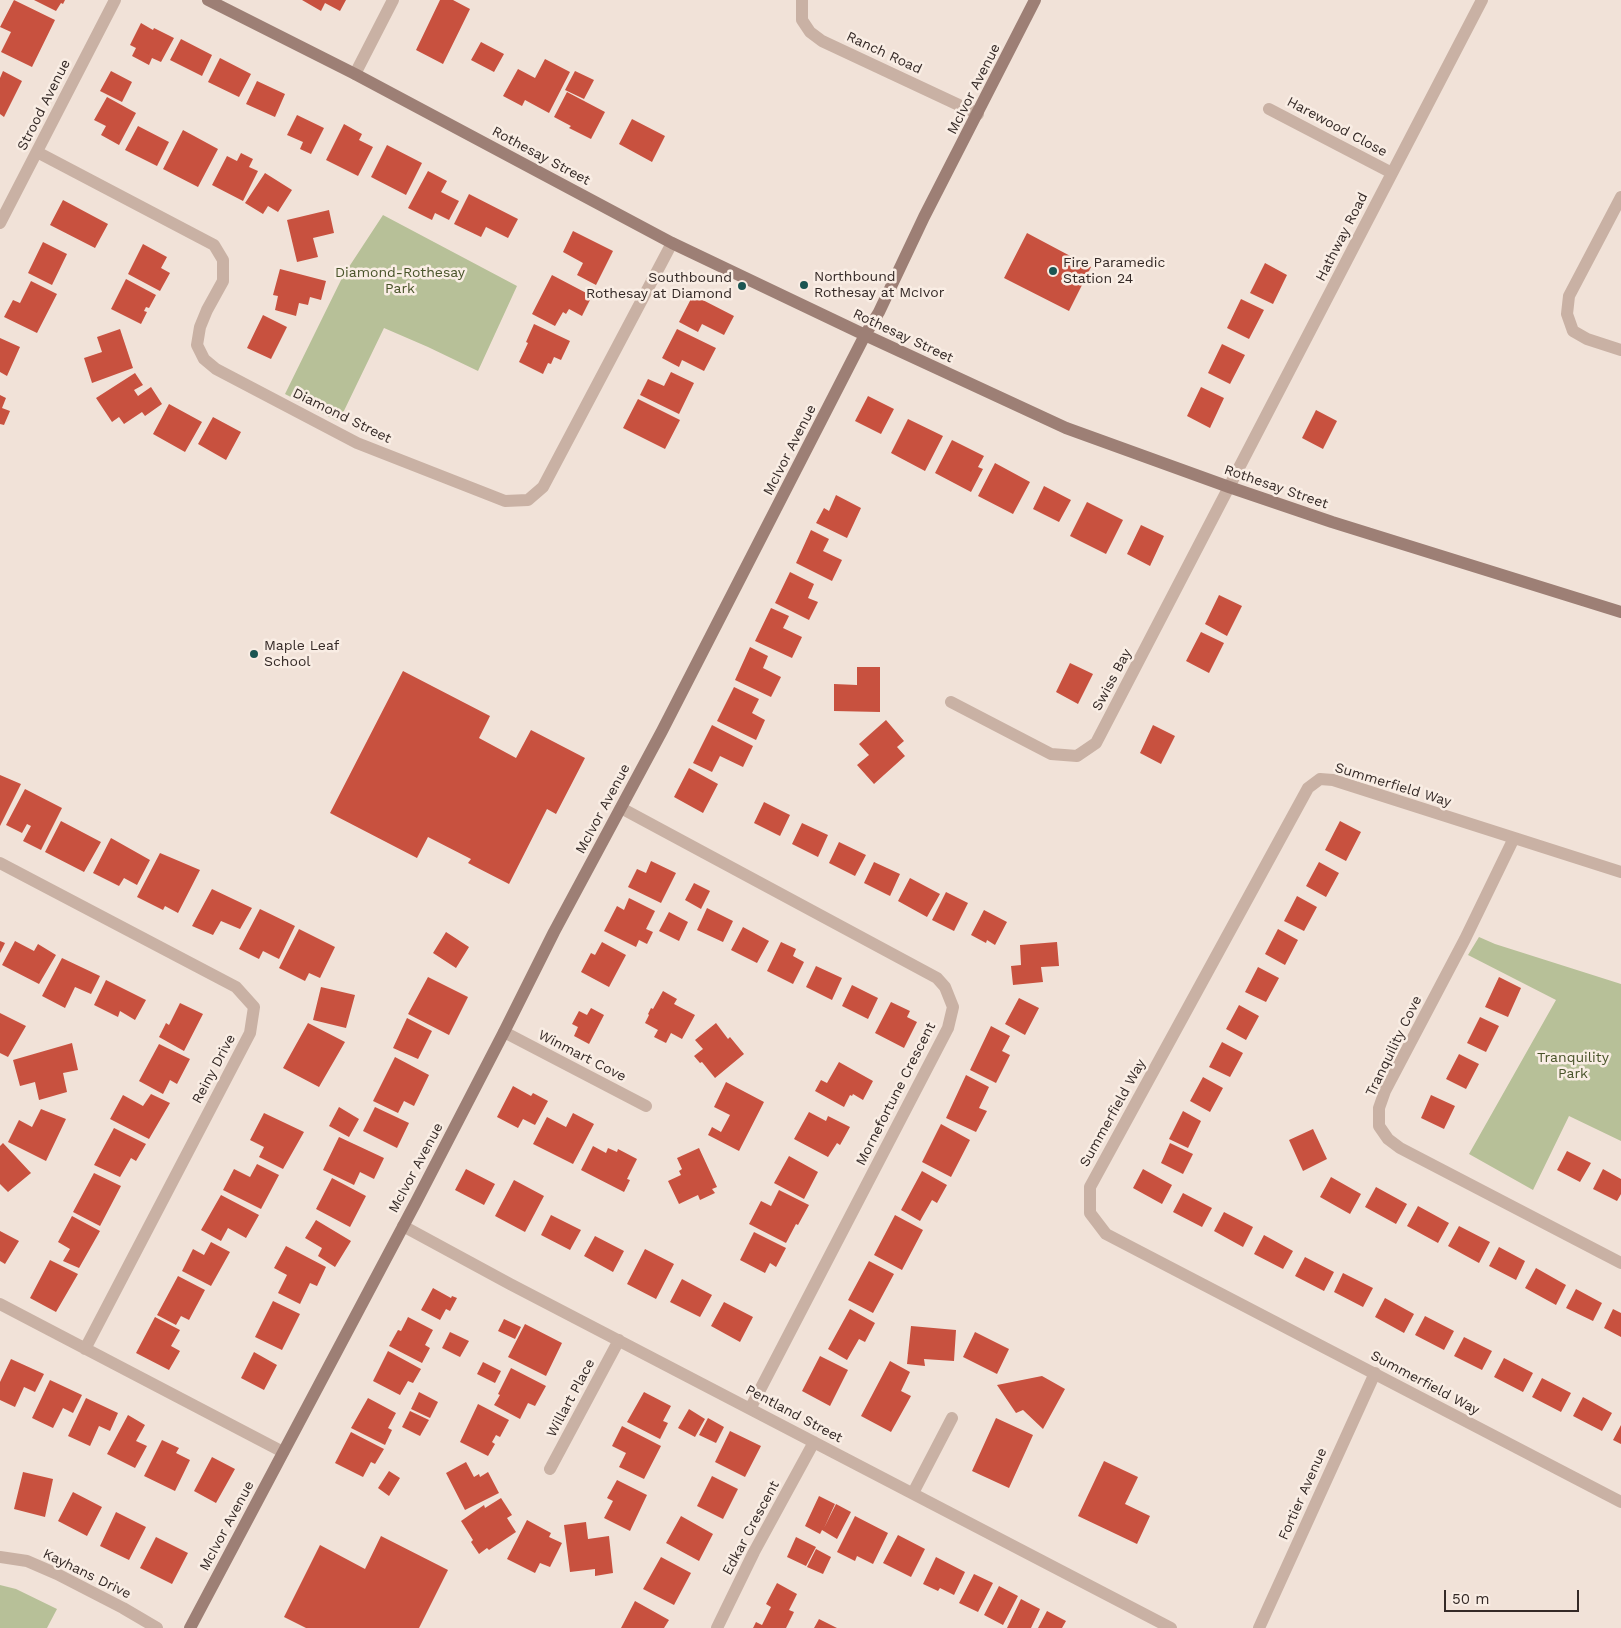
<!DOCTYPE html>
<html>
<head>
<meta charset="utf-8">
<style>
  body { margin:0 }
  #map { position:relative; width:1621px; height:1628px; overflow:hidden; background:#f1e2d8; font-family:"Work Sans",sans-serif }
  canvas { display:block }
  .scale { position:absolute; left:1444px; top:1590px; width:135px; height:22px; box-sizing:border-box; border:2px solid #342926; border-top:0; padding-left:6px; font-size:15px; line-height:18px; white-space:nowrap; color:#342926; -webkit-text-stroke:4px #f9ede4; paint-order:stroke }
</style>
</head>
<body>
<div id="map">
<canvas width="1621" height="1628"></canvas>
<div class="scale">50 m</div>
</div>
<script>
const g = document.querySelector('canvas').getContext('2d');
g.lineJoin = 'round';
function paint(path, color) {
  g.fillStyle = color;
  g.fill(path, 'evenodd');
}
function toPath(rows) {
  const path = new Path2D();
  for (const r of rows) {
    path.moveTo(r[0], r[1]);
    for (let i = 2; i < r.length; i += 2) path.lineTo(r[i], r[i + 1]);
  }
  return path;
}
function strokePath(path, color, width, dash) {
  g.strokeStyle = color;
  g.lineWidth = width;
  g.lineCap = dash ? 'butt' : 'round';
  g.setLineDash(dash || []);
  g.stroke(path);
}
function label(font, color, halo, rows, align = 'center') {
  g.font = font + ' "Work Sans",sans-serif';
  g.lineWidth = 5;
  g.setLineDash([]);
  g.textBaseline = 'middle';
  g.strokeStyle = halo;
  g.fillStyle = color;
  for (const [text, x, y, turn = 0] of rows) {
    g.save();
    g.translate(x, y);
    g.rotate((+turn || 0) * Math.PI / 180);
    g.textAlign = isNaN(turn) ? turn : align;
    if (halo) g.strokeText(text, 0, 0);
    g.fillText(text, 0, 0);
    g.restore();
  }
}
paint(toPath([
  [383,215,517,286,478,371,428,347,384,328,341,417,337,421,285,394,343,276],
  [1479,937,1495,944,1621,984,1621,1141,1569,1116,1533,1190,1469,1154,1556,1000,1468,955],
  [0,1585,16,1589,57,1609,47,1628,0,1628]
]), '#b7c098');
paint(toPath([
  [14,0,55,20,32,67,1,52,11,32,0,27],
  [34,0,65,0,63,4,61,3,56,11],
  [302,0,346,0,340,11,325,3,321,11],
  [440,0,453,0,470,9,443,64,416,50],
  [141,23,153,30,154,28,174,38,161,62,152,58,149,65,132,56,136,48,130,45],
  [181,39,212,55,202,76,170,60],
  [481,42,504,54,494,72,471,60],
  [220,58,251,74,239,97,208,82],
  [545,59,570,72,549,113,525,100,522,106,503,96,518,69,535,78],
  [3,71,22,81,4,117,0,114,0,78],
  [111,71,132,82,122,102,100,91],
  [575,71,594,80,584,99,565,90],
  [257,81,285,94,275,117,246,104],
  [567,92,605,112,591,139,569,128,571,126,554,117],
  [107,97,136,113,119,145,101,135,106,126,94,120],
  [297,115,324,128,311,154,300,149,303,142,287,135],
  [632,119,665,136,652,162,619,144],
  [344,124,362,134,359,140,373,147,358,176,326,160],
  [138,126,169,142,157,166,125,150],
  [183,130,218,149,198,187,163,169],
  [387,145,422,163,406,195,371,177],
  [241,153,253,159,249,167,258,171,243,201,212,185,227,156,237,161],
  [428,171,447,181,441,192,459,201,449,220,435,213,432,220,408,208],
  [265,173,292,190,278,212,268,206,263,214,245,203],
  [469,194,518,219,508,238,486,227,481,237,454,224],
  [63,200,108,224,95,248,50,225],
  [329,210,334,233,313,238,318,257,297,262,287,220],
  [573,231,613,251,596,285,577,275,583,263,563,252],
  [1027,233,1091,267,1069,311,1004,278],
  [43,242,67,254,52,285,28,273],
  [143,244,167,257,161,268,170,273,160,291,128,274],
  [1265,263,1287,275,1273,304,1250,293],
  [280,269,326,281,321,300,310,297,308,305,299,303,296,316,275,310,278,296,273,295],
  [552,275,592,296,582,316,569,309,566,314,563,312,555,326,532,314],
  [126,279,156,295,149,308,146,307,144,311,147,312,141,324,111,309],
  [31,281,57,294,37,333,4,317,13,300,20,303],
  [693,295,734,316,724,335,702,324,698,332,679,322],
  [1241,299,1264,310,1249,339,1227,328],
  [263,315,287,327,271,359,247,348],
  [534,324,570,341,561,360,554,357,551,364,548,363,543,374,519,362,528,343,526,342],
  [120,329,133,368,92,383,84,358,102,352,97,337],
  [677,329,716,348,704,371,682,360,679,367,662,358],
  [0,338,20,347,7,376,0,372],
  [1222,344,1245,355,1230,384,1208,373],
  [671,372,694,383,679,414,640,395,648,379,664,386],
  [135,373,143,385,134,390,138,396,151,387,162,404,145,416,142,412,124,424,119,417,112,422,96,398],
  [1201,387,1224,398,1210,428,1187,416],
  [0,395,6,398,2,408,10,411,4,425,0,424],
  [868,396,894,409,881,434,855,421],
  [638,399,680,420,665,449,623,428],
  [169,404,202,422,185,452,153,434],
  [1316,410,1337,421,1323,449,1302,438],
  [213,417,241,432,226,460,198,444],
  [908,419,943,436,925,471,891,453],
  [952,440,984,456,978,467,983,469,971,492,935,473],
  [995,463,1030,482,1013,514,978,496],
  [1044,486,1071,500,1059,522,1033,509],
  [836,495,861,508,847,538,816,523,824,508,829,511],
  [1087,502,1123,520,1106,554,1070,536],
  [1141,525,1164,536,1150,566,1127,554],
  [811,530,829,539,823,551,842,560,832,581,796,563],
  [790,572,814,584,808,598,818,602,809,620,775,603],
  [1219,595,1242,606,1227,636,1205,624],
  [771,608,789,616,783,628,802,637,792,658,755,641],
  [1201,632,1224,643,1209,673,1186,661],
  [750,647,768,656,763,668,781,677,771,697,735,680],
  [1070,663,1093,674,1078,704,1056,692],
  [857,667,880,667,880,712,834,711,834,684,857,685],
  [403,671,490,716,479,738,516,758,531,730,585,758,556,814,547,809,509,884,468,863,471,859,428,837,417,858,330,813],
  [734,687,759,699,752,713,765,720,756,740,717,721],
  [886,720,904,741,897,747,905,756,874,784,857,765,869,755,859,744],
  [712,725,753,746,743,767,720,756,712,772,693,763],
  [1153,725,1175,736,1161,764,1140,753],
  [689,768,718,784,703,813,674,797],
  [0,775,21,784,0,826],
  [25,789,62,808,41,850,23,841,31,826,27,824,22,833,6,825],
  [764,802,790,815,780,836,754,823],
  [61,821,101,842,84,872,45,852],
  [1340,821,1361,832,1346,861,1325,850],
  [802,823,828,835,818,857,792,844],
  [111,838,150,860,137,885,124,878,119,886,93,873],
  [839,842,866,855,855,876,829,863],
  [160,853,200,870,178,913,165,906,163,910,137,897],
  [651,861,676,873,661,903,628,887,637,869,646,873],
  [874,862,900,874,890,896,864,883],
  [1319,862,1339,873,1326,897,1306,886],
  [910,878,940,894,927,917,898,901],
  [694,883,710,891,701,909,685,900],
  [212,889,252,908,240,929,221,921,213,935,192,926],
  [946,892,968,903,954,931,932,920],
  [1297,896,1317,907,1304,931,1284,921],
  [629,898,655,911,646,929,653,932,647,944,639,940,636,947,604,931,617,906,624,910],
  [707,908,733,921,723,942,697,930],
  [260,909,295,926,279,959,263,951,259,959,239,949],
  [984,910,1007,922,995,945,987,940,986,943,971,935],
  [669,912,688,922,679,941,659,931],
  [743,927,769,941,757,963,731,950],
  [299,929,335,947,320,978,309,973,305,981,279,968],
  [1278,929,1298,940,1285,965,1265,954],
  [446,932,469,947,456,968,433,953],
  [0,941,5,943,0,953],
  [15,941,34,951,38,944,56,955,39,984,2,965],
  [602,942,626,955,609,987,581,972,591,953,595,955],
  [781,942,796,949,793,956,804,962,793,984,767,971],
  [1057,942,1059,966,1041,967,1043,982,1013,985,1011,966,1021,965,1020,945],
  [62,958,100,976,91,994,75,987,65,1008,42,996],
  [816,966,842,978,832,1000,806,987],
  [1258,967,1279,978,1266,1002,1245,992],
  [428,977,468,997,449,1035,408,1014],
  [1499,977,1521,988,1508,1017,1485,1007],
  [106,980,146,1000,135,1020,120,1011,118,1017,94,1005],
  [852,985,878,998,868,1019,842,1006],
  [321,987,355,995,346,1028,313,1020],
  [663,991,677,999,674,1004,695,1015,682,1039,671,1033,666,1043,654,1037,658,1030,645,1023,649,1015,648,1014,651,1008,653,1009],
  [1019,998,1039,1008,1025,1035,1005,1024],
  [891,1002,910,1011,907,1017,917,1022,904,1048,875,1033],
  [180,1003,203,1014,184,1051,159,1037,166,1023,169,1025],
  [1239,1005,1259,1016,1246,1040,1226,1029],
  [591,1008,604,1015,589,1044,574,1036,578,1027,572,1024,579,1011,587,1015],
  [0,1013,26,1026,8,1057,0,1053],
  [1480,1017,1499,1026,1486,1052,1467,1043],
  [407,1018,432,1031,418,1059,393,1048],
  [308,1023,345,1042,319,1087,283,1068],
  [716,1023,728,1039,730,1037,744,1054,715,1078,702,1062,700,1063,694,1056,703,1049,695,1040],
  [991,1026,1010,1036,1002,1051,1010,1055,996,1083,970,1070],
  [1222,1042,1243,1053,1230,1077,1209,1067],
  [72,1043,78,1070,63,1073,67,1092,39,1100,35,1082,20,1086,13,1060],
  [159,1044,190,1059,177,1084,170,1080,163,1094,139,1081],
  [1459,1054,1479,1064,1466,1089,1446,1079],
  [395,1057,429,1075,414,1106,404,1101,398,1113,373,1101],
  [839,1062,873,1081,863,1100,853,1094,852,1096,850,1095,844,1107,815,1091,821,1080,827,1083],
  [966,1075,989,1087,979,1108,987,1111,976,1132,946,1118],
  [1203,1077,1223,1088,1210,1112,1190,1101],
  [726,1082,764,1102,739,1151,708,1135,712,1127,721,1132,730,1115,714,1107],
  [513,1086,531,1096,533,1093,548,1101,535,1125,523,1119,518,1128,497,1117],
  [151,1094,170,1103,149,1139,110,1119,123,1095,143,1106],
  [1431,1095,1455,1106,1444,1129,1421,1118],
  [339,1107,359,1119,349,1137,329,1126],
  [375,1107,409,1123,397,1148,363,1131],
  [41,1109,66,1119,46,1161,8,1142,19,1120,32,1127],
  [1183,1111,1201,1121,1188,1148,1169,1139],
  [809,1112,826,1121,828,1116,850,1127,840,1145,837,1143,828,1157,794,1139],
  [264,1113,304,1132,283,1169,259,1157,264,1147,250,1140],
  [573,1113,594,1124,573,1164,533,1144,547,1117,566,1127],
  [941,1124,970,1140,951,1177,922,1162],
  [114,1128,146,1144,136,1161,131,1158,120,1177,94,1165],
  [1313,1129,1327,1159,1303,1171,1289,1140],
  [339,1137,384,1158,374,1179,360,1172,354,1185,323,1170],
  [3,1143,31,1173,8,1192,0,1184,0,1146],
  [1170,1143,1193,1154,1183,1174,1161,1163],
  [593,1146,606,1153,608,1148,617,1152,618,1149,637,1159,627,1179,630,1180,624,1192,581,1170],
  [699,1148,717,1187,712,1189,715,1193,700,1200,698,1195,679,1204,668,1181,681,1175,679,1171,682,1169,677,1158],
  [1567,1151,1591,1163,1580,1182,1557,1170],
  [789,1156,818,1172,804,1199,774,1183],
  [257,1164,279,1175,261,1209,223,1190,234,1169,250,1177],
  [466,1169,495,1184,484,1205,455,1190],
  [1143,1169,1172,1185,1162,1204,1133,1188],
  [1603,1169,1621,1179,1621,1194,1617,1201,1593,1189],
  [922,1171,947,1185,937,1203,932,1200,920,1221,901,1210],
  [94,1173,121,1186,100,1226,73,1212],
  [1331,1177,1361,1194,1350,1214,1320,1197],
  [332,1178,366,1196,350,1227,316,1209],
  [514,1180,544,1196,525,1232,495,1216],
  [1376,1187,1407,1204,1396,1224,1365,1207],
  [779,1190,809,1205,798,1225,796,1224,786,1243,749,1224,761,1201,771,1206],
  [1183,1193,1212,1208,1202,1227,1173,1212],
  [221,1195,259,1215,246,1238,228,1228,221,1241,201,1230],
  [1418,1206,1449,1223,1438,1243,1407,1226],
  [1224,1212,1253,1227,1243,1247,1214,1231],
  [551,1215,581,1230,570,1250,541,1235],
  [895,1215,923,1230,902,1270,874,1255],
  [72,1216,100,1231,79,1268,63,1261,70,1249,58,1242],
  [316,1220,351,1241,335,1267,318,1256,322,1248,305,1238],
  [1459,1226,1490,1242,1479,1263,1448,1246],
  [0,1231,19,1241,5,1264,0,1261],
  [754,1232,786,1248,776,1267,770,1263,765,1273,740,1260],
  [1264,1235,1293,1251,1283,1269,1254,1254],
  [595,1236,624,1251,613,1272,584,1256],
  [211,1242,230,1252,211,1286,182,1271,193,1249,204,1255],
  [286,1246,326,1267,317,1286,310,1283,300,1304,278,1293,287,1275,274,1268],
  [1499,1247,1525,1261,1516,1280,1489,1266],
  [645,1249,674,1264,656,1299,627,1284],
  [1305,1257,1334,1272,1324,1291,1295,1276],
  [50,1260,78,1274,56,1312,30,1298],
  [869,1261,894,1274,873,1313,848,1300],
  [1536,1268,1566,1285,1556,1305,1525,1288],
  [1343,1273,1373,1288,1363,1307,1334,1292],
  [178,1276,205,1290,189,1320,181,1316,176,1325,157,1315],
  [682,1279,712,1295,700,1317,670,1302],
  [433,1288,451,1298,452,1296,457,1298,450,1311,446,1309,440,1320,421,1310],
  [1576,1289,1602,1303,1593,1321,1566,1308],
  [1385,1298,1414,1314,1404,1333,1375,1317],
  [273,1301,300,1314,282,1350,255,1337],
  [724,1302,753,1317,740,1342,711,1326],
  [850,1309,875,1323,865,1342,859,1339,847,1360,828,1349],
  [1613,1309,1621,1313,1621,1337,1604,1328],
  [1425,1316,1454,1331,1444,1350,1415,1335],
  [155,1317,180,1330,171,1346,180,1351,169,1370,136,1353],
  [408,1317,433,1330,425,1345,430,1348,422,1363,389,1346,398,1330,401,1331],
  [504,1319,521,1327,515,1339,498,1331],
  [525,1324,562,1343,546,1376,508,1357],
  [911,1326,956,1330,954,1361,924,1359,925,1366,907,1364],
  [450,1332,469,1341,460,1357,442,1348],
  [975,1332,1009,1349,997,1374,963,1357],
  [1464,1337,1492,1351,1482,1370,1454,1356],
  [388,1351,421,1369,413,1383,408,1381,400,1395,373,1381],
  [254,1352,277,1365,264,1390,241,1378],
  [820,1356,848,1370,830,1406,802,1391],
  [1504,1358,1533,1373,1523,1392,1494,1377],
  [11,1359,44,1374,35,1392,24,1387,15,1407,0,1400,0,1382],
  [890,1361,910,1372,901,1391,911,1396,891,1432,861,1416],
  [483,1362,501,1371,495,1383,477,1374],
  [511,1368,546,1386,535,1406,528,1403,520,1419,494,1405,500,1395,498,1394],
  [1042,1376,1065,1389,1043,1429,1023,1410,1016,1413,997,1385],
  [1542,1378,1571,1393,1561,1412,1532,1397],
  [50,1380,82,1395,73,1413,63,1408,53,1428,32,1418],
  [419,1392,438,1402,430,1418,411,1409],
  [644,1392,671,1406,663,1421,668,1423,660,1439,627,1422],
  [1583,1397,1612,1413,1602,1431,1573,1416],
  [86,1398,118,1413,110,1431,99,1426,90,1446,68,1436],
  [368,1398,396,1413,388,1428,392,1430,385,1445,351,1428],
  [478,1404,509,1420,500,1437,496,1435,492,1442,495,1444,488,1456,460,1442],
  [689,1409,705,1419,695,1437,678,1428],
  [410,1411,429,1420,420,1436,402,1427],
  [128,1415,145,1425,136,1441,147,1446,135,1468,107,1454],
  [708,1418,724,1427,716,1443,699,1435],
  [996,1418,1033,1435,1009,1488,972,1471],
  [1621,1425,1621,1444,1613,1440],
  [622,1426,661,1446,644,1479,619,1467,626,1453,612,1446],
  [730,1431,761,1446,745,1477,715,1462],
  [351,1432,384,1449,375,1464,371,1462,363,1477,335,1463],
  [162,1440,179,1448,176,1453,190,1460,175,1491,144,1476],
  [212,1457,235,1469,216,1503,194,1491],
  [1104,1461,1138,1477,1125,1504,1150,1516,1137,1544,1078,1516],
  [466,1462,474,1477,479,1474,480,1477,488,1472,499,1493,465,1510,446,1473],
  [389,1471,400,1478,389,1496,378,1488],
  [23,1472,53,1479,45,1517,14,1509],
  [712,1476,738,1489,723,1519,697,1506],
  [617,1480,647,1495,630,1531,604,1518,613,1501,607,1498],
  [73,1492,102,1507,87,1536,58,1521],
  [819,1496,835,1504,824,1528,836,1504,851,1512,837,1539,822,1530,820,1534,805,1526],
  [501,1498,512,1515,507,1518,516,1532,489,1550,487,1548,479,1554,471,1542,473,1540,461,1521,484,1505,485,1508],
  [116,1512,146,1527,129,1560,100,1546],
  [681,1516,713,1534,699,1561,666,1543],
  [855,1516,888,1533,873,1564,857,1556,855,1561,837,1552],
  [527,1520,551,1533,549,1537,562,1543,550,1567,540,1563,535,1573,507,1559],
  [586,1522,588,1539,609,1536,613,1573,595,1576,595,1569,570,1572,564,1525],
  [898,1535,925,1549,911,1577,883,1563],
  [381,1536,448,1570,419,1628,306,1628,284,1617,320,1545,365,1569],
  [156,1537,188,1553,172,1584,140,1568],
  [796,1537,816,1547,806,1566,787,1557],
  [816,1549,831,1557,823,1574,807,1567],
  [661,1557,691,1573,674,1605,643,1589],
  [936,1557,965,1572,954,1595,940,1588,938,1591,923,1584],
  [974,1574,993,1583,978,1612,959,1603],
  [777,1583,797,1594,789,1610,794,1612,786,1628,753,1628,756,1622,762,1625,771,1607,766,1604],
  [999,1586,1018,1596,1003,1625,984,1615],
  [1021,1599,1040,1609,1031,1628,1007,1628],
  [635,1601,669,1620,664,1628,621,1628],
  [1047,1611,1066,1621,1062,1628,1038,1628],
  [819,1619,837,1628,814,1628]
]), '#c8513f');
strokePath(toPath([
  [802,0,802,20,810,32,822,41,978,114],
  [355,74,393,0],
  [1269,109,1392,173],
  [37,152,214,245,223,260,223,281,207,310,200,327,197,345,204,359,216,369,357,443,505,501,528,500,543,487,672,243],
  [1621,197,1569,296,1567,314,1573,331,1587,339,1621,350],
  [0,223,115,0],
  [951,702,1051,754,1077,756,1096,743,1482,0],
  [621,808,937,978,945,987,953,1007,948,1028,750,1409],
  [1514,838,1465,939,1385,1091,1379,1108,1379,1126,1388,1139,1400,1148,1621,1263],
  [0,863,236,987,254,1007,250,1033,85,1349],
  [1621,872,1333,780,1320,779,1308,788,1090,1187,1090,1213,1106,1234,1621,1502],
  [504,1032,646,1106],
  [403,1226,510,1284,1171,1628],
  [0,1304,283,1452],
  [550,1469,619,1340],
  [913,1493,952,1418],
  [0,1557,27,1561,57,1574,123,1608,157,1628],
  [717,1628,754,1552,814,1442],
  [1259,1628,1375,1373]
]), '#c9b1a4', 12);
strokePath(toPath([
  [208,0,355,74,672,243,865,335,1066,428,1229,487,1332,522,1621,612],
  [190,1628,416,1202,504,1032,554,932,662,731,865,335,879,312,924,217,1035,0]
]), '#9d7f75', 12);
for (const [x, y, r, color] of [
  [1053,271,5,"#1b5653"],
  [804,285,5,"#1b5653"],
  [742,286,5,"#1b5653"],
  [254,654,5,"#1b5653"]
]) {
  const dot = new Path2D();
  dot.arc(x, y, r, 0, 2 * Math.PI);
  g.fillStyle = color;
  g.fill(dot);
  strokePath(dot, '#f9ede4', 2);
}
label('14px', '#342926', '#f9ede4', [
  ["Ranch Road",884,53,25],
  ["McIvor Avenue",974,89,-63],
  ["Strood Avenue",44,105,-63],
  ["Harewood Close",1337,127,28],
  ["Rothesay Street",541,156,28],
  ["Hathway Road",1342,237,-63],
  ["Rothesay Street",903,336,25],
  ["Diamond Street",342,416,26],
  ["McIvor Avenue",790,450,-63],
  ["Rothesay Street",1276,487,19],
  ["Swiss Bay",1112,680,-62],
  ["Summerfield Way",1393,785,17],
  ["McIvor Avenue",603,809,-62],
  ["Tranquility Cove",1394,1046,-64],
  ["Winmart Cove",582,1056,27],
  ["Reiny Drive",214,1069,-62],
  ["Mornefortune Crescent",896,1094,-63],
  ["Summerfield Way",1113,1113,-61],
  ["McIvor Avenue",416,1168,-62],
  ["Summerfield Way",1425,1383,28],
  ["Willart Place",571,1398,-62],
  ["Pentland Street",794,1414,28],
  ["Fortier Avenue",1303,1494,-66],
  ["McIvor Avenue",227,1526,-62],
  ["Edkar Crescent",751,1528,-62],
  ["Kayhans Drive",87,1574,26]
]);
label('14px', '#342926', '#f9ede4', [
  ["Fire Paramedic",1063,263],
  ["Station 24",1063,279],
  ["Northbound",814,277],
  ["Rothesay at McIvor",814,293],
  ["Southbound",732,278,"right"],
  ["Rothesay at Diamond",732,294,"right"],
  ["Maple Leaf",264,646],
  ["School",264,662]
], 'left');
label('14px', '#485329', '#f9ede4', [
  ["Diamond-Rothesay",400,273],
  ["Park",400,289],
  ["Tranquility",1573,1058],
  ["Park",1573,1074]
]);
</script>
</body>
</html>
